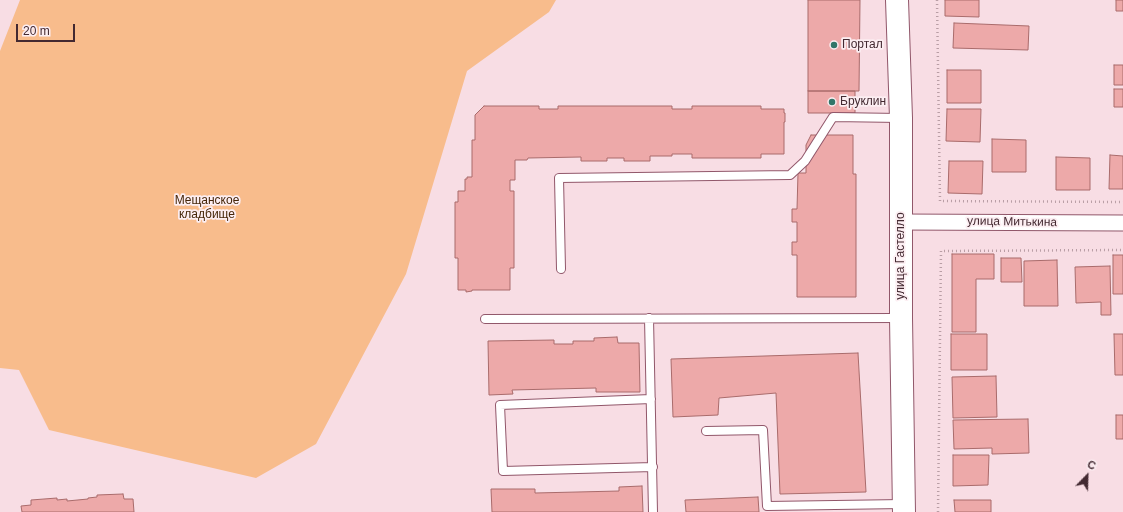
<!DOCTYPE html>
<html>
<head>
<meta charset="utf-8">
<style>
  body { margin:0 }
  #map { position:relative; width:1123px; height:512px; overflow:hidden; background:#f8dde4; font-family:Helvetica,sans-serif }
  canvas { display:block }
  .north { position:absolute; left:1067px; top:456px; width:40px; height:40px; -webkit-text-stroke:3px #fceef2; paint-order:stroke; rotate:23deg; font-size:11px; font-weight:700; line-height:16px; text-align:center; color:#432931 }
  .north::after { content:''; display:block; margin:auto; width:14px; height:18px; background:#432931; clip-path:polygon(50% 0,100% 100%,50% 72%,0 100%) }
  .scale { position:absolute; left:16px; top:24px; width:59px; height:18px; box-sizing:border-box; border:2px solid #432931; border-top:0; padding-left:5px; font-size:12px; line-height:14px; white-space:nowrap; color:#432931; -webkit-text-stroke:3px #fceef2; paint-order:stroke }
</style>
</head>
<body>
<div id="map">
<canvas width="1123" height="512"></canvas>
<div class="north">С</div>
<div class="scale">20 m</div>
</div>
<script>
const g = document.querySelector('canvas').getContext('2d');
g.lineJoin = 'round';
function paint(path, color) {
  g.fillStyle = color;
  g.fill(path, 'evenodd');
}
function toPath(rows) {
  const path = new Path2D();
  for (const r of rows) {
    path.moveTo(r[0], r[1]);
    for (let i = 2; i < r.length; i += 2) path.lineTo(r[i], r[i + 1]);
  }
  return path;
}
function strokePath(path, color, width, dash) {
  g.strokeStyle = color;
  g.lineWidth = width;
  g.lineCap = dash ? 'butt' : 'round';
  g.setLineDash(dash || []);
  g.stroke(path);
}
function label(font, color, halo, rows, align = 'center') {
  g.font = font + ' Helvetica,sans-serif';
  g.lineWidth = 3.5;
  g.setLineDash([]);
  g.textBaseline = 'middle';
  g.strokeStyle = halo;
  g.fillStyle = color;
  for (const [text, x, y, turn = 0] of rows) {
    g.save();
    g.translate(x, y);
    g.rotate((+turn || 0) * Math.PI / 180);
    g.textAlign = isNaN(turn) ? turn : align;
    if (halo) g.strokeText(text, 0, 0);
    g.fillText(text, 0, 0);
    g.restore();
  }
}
paint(toPath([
  [20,0,556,0,549,12,467,71,406,274,316,444,256,478,49,430,19,370,0,368,0,51]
]), '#f8bc8c');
const building = toPath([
  [808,0,860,0,859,91,808,91,808,0],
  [945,0,979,0,979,17,945,16,945,0],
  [1116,0,1123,0,1123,11,1116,11,1116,0],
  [954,23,1029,26,1028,50,953,48,954,23],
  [1114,65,1123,65,1123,85,1114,85,1114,65],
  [947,70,981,70,981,103,947,103,947,70],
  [1114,89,1123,89,1123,107,1114,107,1114,89],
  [808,91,855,91,855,113,808,113,808,91],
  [484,106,539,106,539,109,558,109,558,106,672,106,672,109,692,109,692,106,761,106,761,109,784,109,784,113,785,113,785,122,784,122,784,154,761,154,761,158,692,158,692,154,672,154,672,156,650,156,650,161,624,161,624,158,607,158,607,161,581,161,581,157,528,158,527,160,515,160,515,180,510,180,510,191,514,191,514,268,510,268,510,290,472,290,472,291,466,292,466,290,458,290,458,258,455,258,455,202,458,202,458,191,465,191,465,179,467,179,467,177,472,177,472,140,475,140,475,115,484,106],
  [947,109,981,109,980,142,946,141,947,109],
  [811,135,853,135,853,174,856,174,856,297,797,297,797,255,792,255,792,242,797,242,797,222,792,222,792,209,797,209,798,173,806,173,806,145,811,135],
  [992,139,1026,140,1026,172,992,172,992,139],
  [1110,155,1123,156,1123,189,1109,189,1110,155],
  [1056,157,1090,158,1090,190,1056,190,1056,157],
  [949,161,983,161,982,194,948,193,949,161],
  [952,254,994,254,994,279,976,279,976,332,952,332,952,254],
  [1113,255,1123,255,1123,294,1113,294,1113,255],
  [1001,258,1021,258,1022,282,1001,282,1001,258],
  [1057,260,1058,306,1024,306,1024,261,1057,260],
  [1110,266,1111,315,1101,315,1101,302,1076,303,1075,267,1110,266],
  [951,334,987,334,987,370,951,370,951,334],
  [1114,334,1123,334,1123,375,1115,375,1114,334],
  [617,337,618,343,639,343,640,392,596,392,596,388,512,390,513,394,489,395,488,341,554,340,554,344,573,344,573,341,594,341,594,338,617,337],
  [858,353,866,492,780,494,776,393,719,398,718,415,673,417,671,359,858,353],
  [996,376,997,417,953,418,952,377,996,376],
  [1116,415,1123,415,1123,439,1116,439,1116,415],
  [1028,419,1029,453,992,454,992,448,954,449,953,420,1028,419],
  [953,455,989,455,988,485,953,486,953,455],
  [642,486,643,512,492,512,491,489,535,489,535,493,619,491,619,487,642,486],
  [123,494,124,499,133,499,134,512,22,512,21,506,31,505,31,500,57,498,57,500,67,499,67,501,88,499,88,498,97,497,97,495,123,494],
  [758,497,759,512,686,512,685,500,758,497],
  [954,500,991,500,991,512,955,512,954,500]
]);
paint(building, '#eda9a9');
strokePath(building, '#a96b6b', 1);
const lane = toPath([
  [561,269,559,178,790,175,805,161,833,117,900,118],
  [649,318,653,512],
  [485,319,900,318],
  [651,399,500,405,503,471,653,467],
  [706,431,763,430,767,506,903,504]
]);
const street = toPath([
  [900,222,1123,223]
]);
const secondary = toPath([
  [897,0,901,118,901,318,904,512]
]);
strokePath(lane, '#91576a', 10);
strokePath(street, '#91576a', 17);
strokePath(secondary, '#91576a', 24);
strokePath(toPath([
  [937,0,940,201,1123,202],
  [938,512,941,251,1123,250]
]), '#b99ea5', 2.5, [1, 3]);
strokePath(lane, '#fff', 8);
strokePath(street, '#fff', 15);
strokePath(secondary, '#fff', 22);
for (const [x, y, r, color] of [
  [834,45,4,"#327669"],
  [832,102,4,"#327669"]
]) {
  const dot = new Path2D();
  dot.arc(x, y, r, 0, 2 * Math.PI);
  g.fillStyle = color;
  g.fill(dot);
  strokePath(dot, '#fceef2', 1.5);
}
label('12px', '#432931', '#fceef2', [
  ["Портал",842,45],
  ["Бруклин",840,102]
], 'left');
label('12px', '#452609', '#fceef2', [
  ["Мещанское",207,201],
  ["кладбище",207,215]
]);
label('12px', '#432931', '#fceef2', [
  ["улица Митькина",1012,222,1],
  ["улица Гастелло",901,256,-90]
]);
</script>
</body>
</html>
